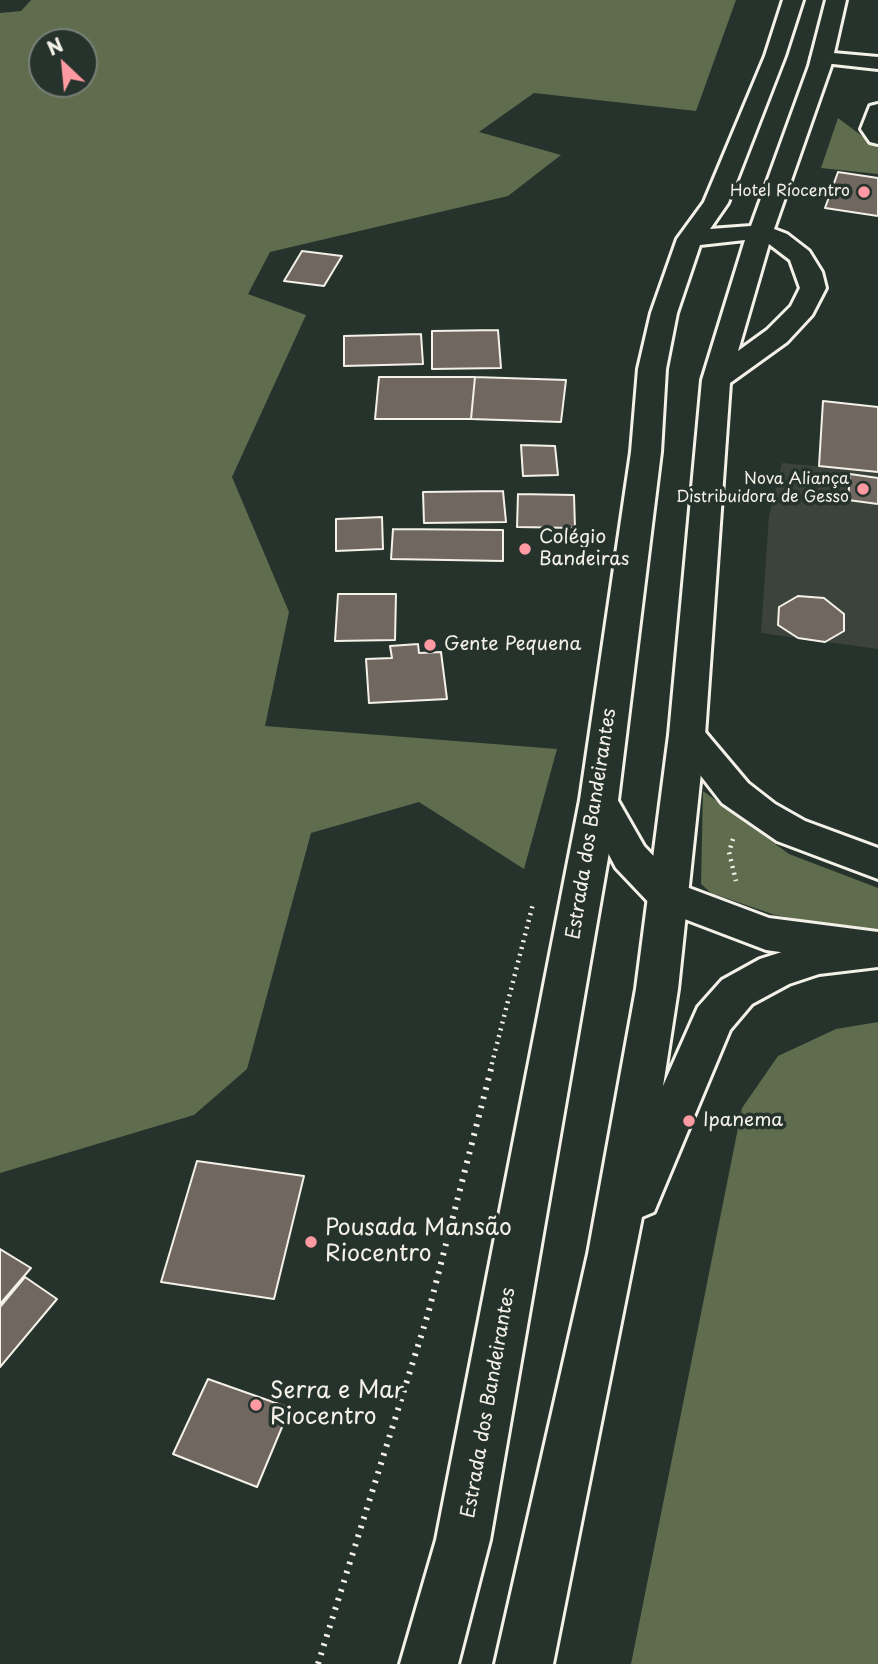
<!DOCTYPE html>
<html>
<head>
<meta charset="utf-8">
<style>
  body { margin:0 }
  #map { position:relative; width:878px; height:1664px; overflow:hidden; background:#26332d; font-family:"Playpen Sans",sans-serif }
  canvas { display:block }
  .north { position:absolute; left:28px; top:28px; width:70px; height:70px; box-sizing:border-box; background:#26332d; border:2px solid #787f78; border-radius:50%; rotate:334deg; font-size:19px; font-weight:700; line-height:28px; text-align:center; color:#f4f1e8 }
  .north::after { content:''; display:block; margin:auto; width:24px; height:32px; background:#ff9aa2; clip-path:polygon(50% 0,100% 100%,50% 72%,0 100%) }
</style>
</head>
<body>
<div id="map">
<canvas width="878" height="1664"></canvas>
<div class="north">N</div>
</div>
<script>
const g = document.querySelector('canvas').getContext('2d');
g.lineJoin = 'round';
function paint(path, color) {
  g.fillStyle = color;
  g.fill(path, 'evenodd');
}
function toPath(rows) {
  const path = new Path2D();
  for (const r of rows) {
    path.moveTo(r[0], r[1]);
    for (let i = 2; i < r.length; i += 2) path.lineTo(r[i], r[i + 1]);
  }
  return path;
}
function strokePath(path, color, width, dash) {
  g.strokeStyle = color;
  g.lineWidth = width;
  g.lineCap = dash ? 'butt' : 'round';
  g.setLineDash(dash || []);
  g.stroke(path);
}
function label(font, color, halo, rows, align = 'center') {
  g.font = font + ' "Playpen Sans",sans-serif';
  g.lineWidth = 7;
  g.setLineDash([]);
  g.textBaseline = 'middle';
  g.strokeStyle = halo;
  g.fillStyle = color;
  for (const [text, x, y, turn = 0] of rows) {
    g.save();
    g.translate(x, y);
    g.rotate((+turn || 0) * Math.PI / 180);
    g.textAlign = isNaN(turn) ? turn : align;
    if (halo) g.strokeText(text, 0, 0);
    g.fillText(text, 0, 0);
    g.restore();
  }
}
paint(toPath([
  [782,463,878,472,878,649,761,633,769,516]
]), '#3c433c');
paint(toPath([
  [31,0,736,0,696,111,534,93,479,132,561,155,508,196,270,252,248,294,306,315,232,477,289,612,265,726,557,749,524,869,419,802,311,833,247,1069,194,1115,0,1173,0,13,21,11],
  [42,42,84,42,84,84,42,84],
  [838,118,878,148,878,174,821,168],
  [703,791,789,854,878,888,878,933,775,915,711,893,701,884],
  [878,1022,878,1664,631,1664,742,1108,778,1056,836,1029]
]), '#5f6c4d');
const building = toPath([
  [838,172,878,178,878,216,825,208,838,172],
  [302,251,342,256,324,286,284,281,302,251],
  [498,330,501,368,432,369,432,331,498,330],
  [421,334,423,364,344,366,344,336,421,334],
  [379,377,475,377,471,419,375,419,379,377],
  [475,377,566,380,561,422,471,419,475,377],
  [823,401,878,407,878,472,819,466,823,401],
  [521,445,555,446,558,475,523,476,521,445],
  [850,474,878,478,878,504,848,500,850,474],
  [503,491,506,522,424,523,423,492,503,491],
  [518,494,574,495,575,528,517,527,518,494],
  [382,517,383,549,336,551,336,519,382,517],
  [393,529,503,530,503,561,391,559,393,529],
  [338,594,396,594,395,640,335,641,338,594],
  [798,596,824,598,844,614,844,631,825,642,798,638,778,625,779,607,798,596],
  [418,644,419,653,441,652,447,699,369,703,366,659,392,658,390,646,418,644],
  [197,1161,304,1176,274,1299,161,1282,197,1161],
  [0,1249,31,1268,0,1304,0,1249],
  [25,1277,57,1299,0,1367,0,1307,25,1277],
  [208,1379,290,1408,257,1487,173,1454,208,1379]
]);
paint(building, '#706860');
strokePath(building, '#f4f1e8', 2);
const minor = toPath([
  [822,52,878,57,878,69,815,62,811,58,815,54,822,52],
  [878,104,878,144,870,142,861,129,870,106,878,104],
  [687,722,700,726,748,783,775,804,805,821,878,848,878,879,777,841,722,803,669,735,674,726,687,722],
  [599,786,612,790,644,846,681,885,769,918,878,932,878,966,766,950,653,907,616,868,580,800,586,790,599,786]
]);
const major = toPath([
  [783,0,803,0,785,56,728,203,710,229,751,226,809,66,826,0,846,0,831,66,774,229,787,234,809,251,822,272,826,288,812,315,787,342,730,383,705,735,678,989,663,1086,698,1007,722,980,760,959,819,940,878,933,878,967,819,974,789,984,752,1004,730,1030,654,1212,642,1217,553,1664,495,1664,588,1254,636,989,669,735,702,380,745,240,700,245,677,313,666,369,661,452,618,800,490,1540,458,1664,400,1664,436,1540,580,800,631,452,638,369,651,313,677,239,704,202,765,56,783,0],
  [769,244,790,260,800,288,791,306,767,330,738,351,769,244]
]);
strokePath(minor, '#f4f1e8', 6);
strokePath(major, '#f4f1e8', 6);
strokePath(toPath([
  [733,839,729,852,736,881],
  [490,1071,533,904]
]), '#f4f1e8', 4.5, [2, 5]);
strokePath(toPath([
  [318,1664,428,1314,491,1069]
]), '#f4f1e8', 6, [2.5, 7]);
paint(minor, '#26332d');
paint(major, '#26332d');
for (const [x, y, r, color] of [
  [864,192,7,"#ff9aa2"],
  [863,489,7,"#ff9aa2"],
  [525,549,7,"#ff9aa2"],
  [430,645,7,"#ff9aa2"],
  [689,1121,7,"#ff9aa2"],
  [311,1242,7,"#ff9aa2"],
  [256,1405,7,"#ff9aa2"]
]) {
  const dot = new Path2D();
  dot.arc(x, y, r, 0, 2 * Math.PI);
  g.fillStyle = color;
  g.fill(dot);
  strokePath(dot, '#26332d', 2.5);
}
label('16px', '#f4f1e8', '#26332d', [
  ["Hotel Riocentro",850,192],
  ["Nova Aliança",849,480],
  ["Distribuidora de Gesso",849,498]
], 'right');
label('19px', '#f4f1e8', '#26332d', [
  ["Colégio",539,538],
  ["Bandeiras",539,560],
  ["Gente Pequena",444,645],
  ["Ipanema",703,1121]
], 'left');
label('19px', '#f4f1e8', '#26332d', [
  ["Estrada dos Bandeirantes",592,824,-81],
  ["Estrada dos Bandeirantes",489,1403,-80]
]);
label('23px', '#f4f1e8', '#26332d', [
  ["Pousada Mansão",325,1229],
  ["Riocentro",325,1255],
  ["Serra e Mar",270,1392],
  ["Riocentro",270,1418]
], 'left');
</script>
</body>
</html>
